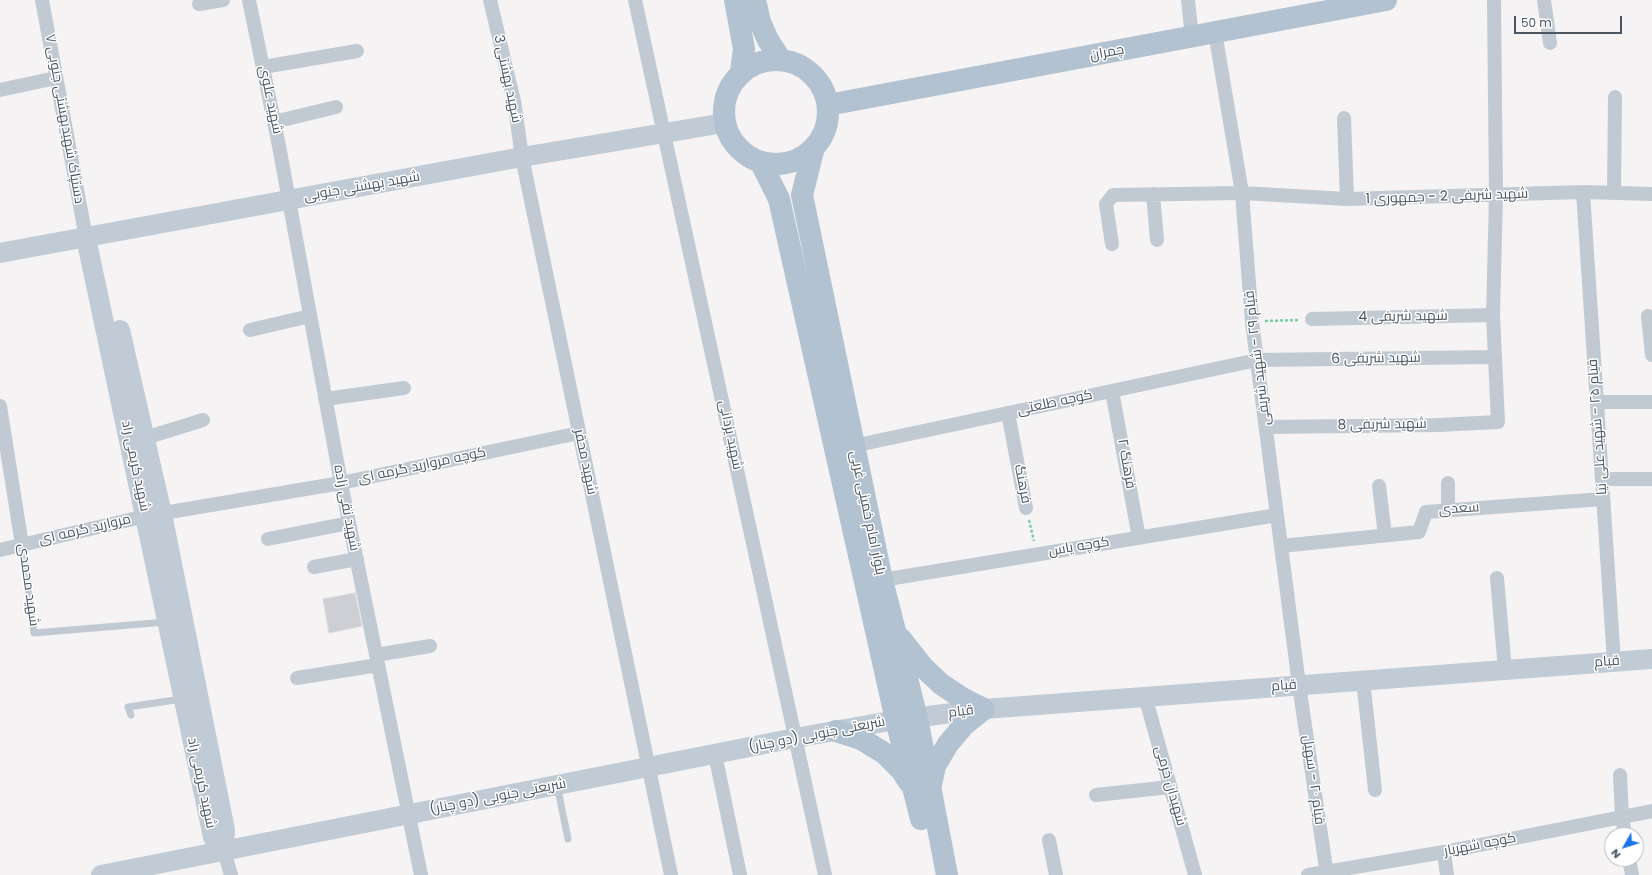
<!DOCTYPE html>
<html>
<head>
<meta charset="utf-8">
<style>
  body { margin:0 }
  #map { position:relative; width:1652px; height:875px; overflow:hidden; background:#f5f3f3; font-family:Poppins,sans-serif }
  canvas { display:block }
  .north { position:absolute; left:1604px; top:827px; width:40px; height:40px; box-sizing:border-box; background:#fff; border:1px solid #b7bbc0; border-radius:50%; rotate:231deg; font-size:11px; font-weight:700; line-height:16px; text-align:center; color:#4a5661 }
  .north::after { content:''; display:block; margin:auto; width:14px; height:18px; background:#1a73e8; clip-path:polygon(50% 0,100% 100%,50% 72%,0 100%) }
  .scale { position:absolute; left:1514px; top:16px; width:108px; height:18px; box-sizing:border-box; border:2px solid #4a5661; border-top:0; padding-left:5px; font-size:12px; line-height:14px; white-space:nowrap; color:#4a5661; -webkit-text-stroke:3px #fff; paint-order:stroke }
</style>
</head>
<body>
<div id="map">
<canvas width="1652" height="875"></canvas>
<div class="north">N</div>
<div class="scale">50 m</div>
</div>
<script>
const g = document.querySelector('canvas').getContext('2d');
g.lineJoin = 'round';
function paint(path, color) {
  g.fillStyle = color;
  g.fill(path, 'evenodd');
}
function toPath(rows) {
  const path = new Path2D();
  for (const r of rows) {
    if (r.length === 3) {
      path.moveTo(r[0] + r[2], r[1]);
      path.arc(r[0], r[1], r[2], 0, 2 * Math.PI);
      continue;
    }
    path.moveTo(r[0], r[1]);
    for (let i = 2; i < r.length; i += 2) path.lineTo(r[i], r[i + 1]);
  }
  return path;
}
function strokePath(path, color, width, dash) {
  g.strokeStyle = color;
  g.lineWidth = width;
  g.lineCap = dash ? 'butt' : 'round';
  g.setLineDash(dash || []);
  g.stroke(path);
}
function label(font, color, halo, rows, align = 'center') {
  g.font = font + ' Poppins,Cairo,sans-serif';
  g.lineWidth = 3;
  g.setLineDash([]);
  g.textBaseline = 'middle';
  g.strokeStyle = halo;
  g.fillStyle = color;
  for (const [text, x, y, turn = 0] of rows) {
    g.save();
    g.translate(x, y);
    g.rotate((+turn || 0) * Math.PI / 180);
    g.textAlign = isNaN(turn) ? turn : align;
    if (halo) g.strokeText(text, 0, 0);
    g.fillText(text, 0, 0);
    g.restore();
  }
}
const building = toPath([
  [355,593,362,626,329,633,323,599,355,593]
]);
paint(building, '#cdcfd5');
strokePath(building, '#d7d9de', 1);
strokePath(toPath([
  [1265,321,1300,320],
  [1029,520,1034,541]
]), '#7ad0a6', 2.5, [3, 2]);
strokePath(toPath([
  [22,545,34,633,166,622],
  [131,715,128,707,182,699],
  [557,785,568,839]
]), '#c1cad2', 7);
strokePath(toPath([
  [42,0,86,238],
  [249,0,279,146,341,483,421,875],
  [490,0,514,101,522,157,671,875],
  [635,0,825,875],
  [1188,0,1192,37],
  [1544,0,1550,43],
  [199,4,223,0],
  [1215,32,1242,193,1252,322,1299,685,1327,875],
  [263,67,357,51],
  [0,90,56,78],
  [1344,118,1347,199],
  [274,122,336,107],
  [1583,192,1614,662],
  [1614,193,1615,97],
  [1153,194,1157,240],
  [1112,244,1106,204,1113,195,1242,193,1347,199,1583,192,1652,194],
  [1648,316,1652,355],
  [1312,319,1493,315],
  [250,330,310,316],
  [1112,391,1139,538],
  [325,399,404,388],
  [1597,402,1652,402],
  [0,406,22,545],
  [1008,413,1026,508],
  [1266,427,1438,425,1498,422,1493,315,1496,196,1494,0],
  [145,438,203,420],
  [853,446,1257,360,1495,357],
  [1602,479,1652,479],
  [1448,483,1448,510],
  [1379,486,1385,535],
  [268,539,349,523],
  [1281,546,1419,532,1426,512,1603,499],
  [0,550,146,516,341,483,579,433],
  [314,567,357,559],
  [1497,578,1505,670],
  [882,580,1277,515],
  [376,655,430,646],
  [297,678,378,665],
  [1363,680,1375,790],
  [1145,696,1195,875],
  [715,754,740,875],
  [1620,775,1622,817,1625,835],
  [1096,795,1170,787],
  [1049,840,1056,875],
  [224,851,231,875],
  [1444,852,1447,875],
  [1629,859,1632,875],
  [1308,875,1444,852,1652,811]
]), '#c1cad2', 14);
strokePath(toPath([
  [86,238,213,837,224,851],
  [0,253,522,157,724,123],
  [120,330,162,514,225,830,224,851],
  [101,875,795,738,896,720,984,709,1652,659]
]), '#c1cbd6', 20);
strokePath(toPath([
  [735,0,744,49,741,72],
  [755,0,760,22,768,40,781,60],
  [776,112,52],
  [828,105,1386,0],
  [813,151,802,195,882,580,917,718,947,875],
  [761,163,779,199,896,720,921,819],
  [901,639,923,667,941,684,962,698,984,709,964,725,948,744,935,766,931,785],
  [836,731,861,739,884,753,902,771,909,782]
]), '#b3c2d1', 22);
label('14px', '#4a5661', '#fff', [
  ["چمران",1107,53,-11],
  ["شهید بهشتی 3",507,79,78],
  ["شهید علوی",270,100,78],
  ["دستپاک شهیدبهشتی جنوبی ۷",64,119,80],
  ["شهید بهشتی جنوبی",362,187,-10],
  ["شهید شریفی 2 - جمهوری 1",1447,197,-2],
  ["شهید شریفی 4",1403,317,-1],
  ["قیام ۲۹ - شهید شریفی",1258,358,-97],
  ["شهید شریفی 6",1376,359,-1],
  ["کوچه طلعتی",1055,403,-12],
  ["شهید شریفی 8",1382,425,-1],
  ["قیام ۲۵ - شهید علی نیا",1598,427,-94],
  ["شهید یزدانی",730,435,78],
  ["شهید محقر",585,462,78],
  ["فرهنگ ۲",1126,464,80],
  ["شهید کریمی راد",135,466,78],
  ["کوچه مروارید گرمه ای",422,466,-12],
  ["فرهنگ",1022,484,79],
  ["شهید نقی زاده",346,508,79],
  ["سعدی",1459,509,-4],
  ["بلوار امام خمینی غربی",867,513,78],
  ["مروارید گرمه ای",85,530,-13],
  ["کوچه یاس",1079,547,-9],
  ["شهید محمدی",28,585,82],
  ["قیام",1607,662,-4],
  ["قیام",1284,686,-4],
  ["قیام",961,712,-7],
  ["شریعتی جنوبی (دو چنار)",817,735,-11],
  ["قیام ۲۰ - سهیل",1313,780,82],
  ["شهید کریمی راد",201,783,78],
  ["شهیدان خرمی",1170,786,74],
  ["شریعتی جنوبی (دو چنار)",498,797,-11],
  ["کوچه شهریار",1480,845,-11]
]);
</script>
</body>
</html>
